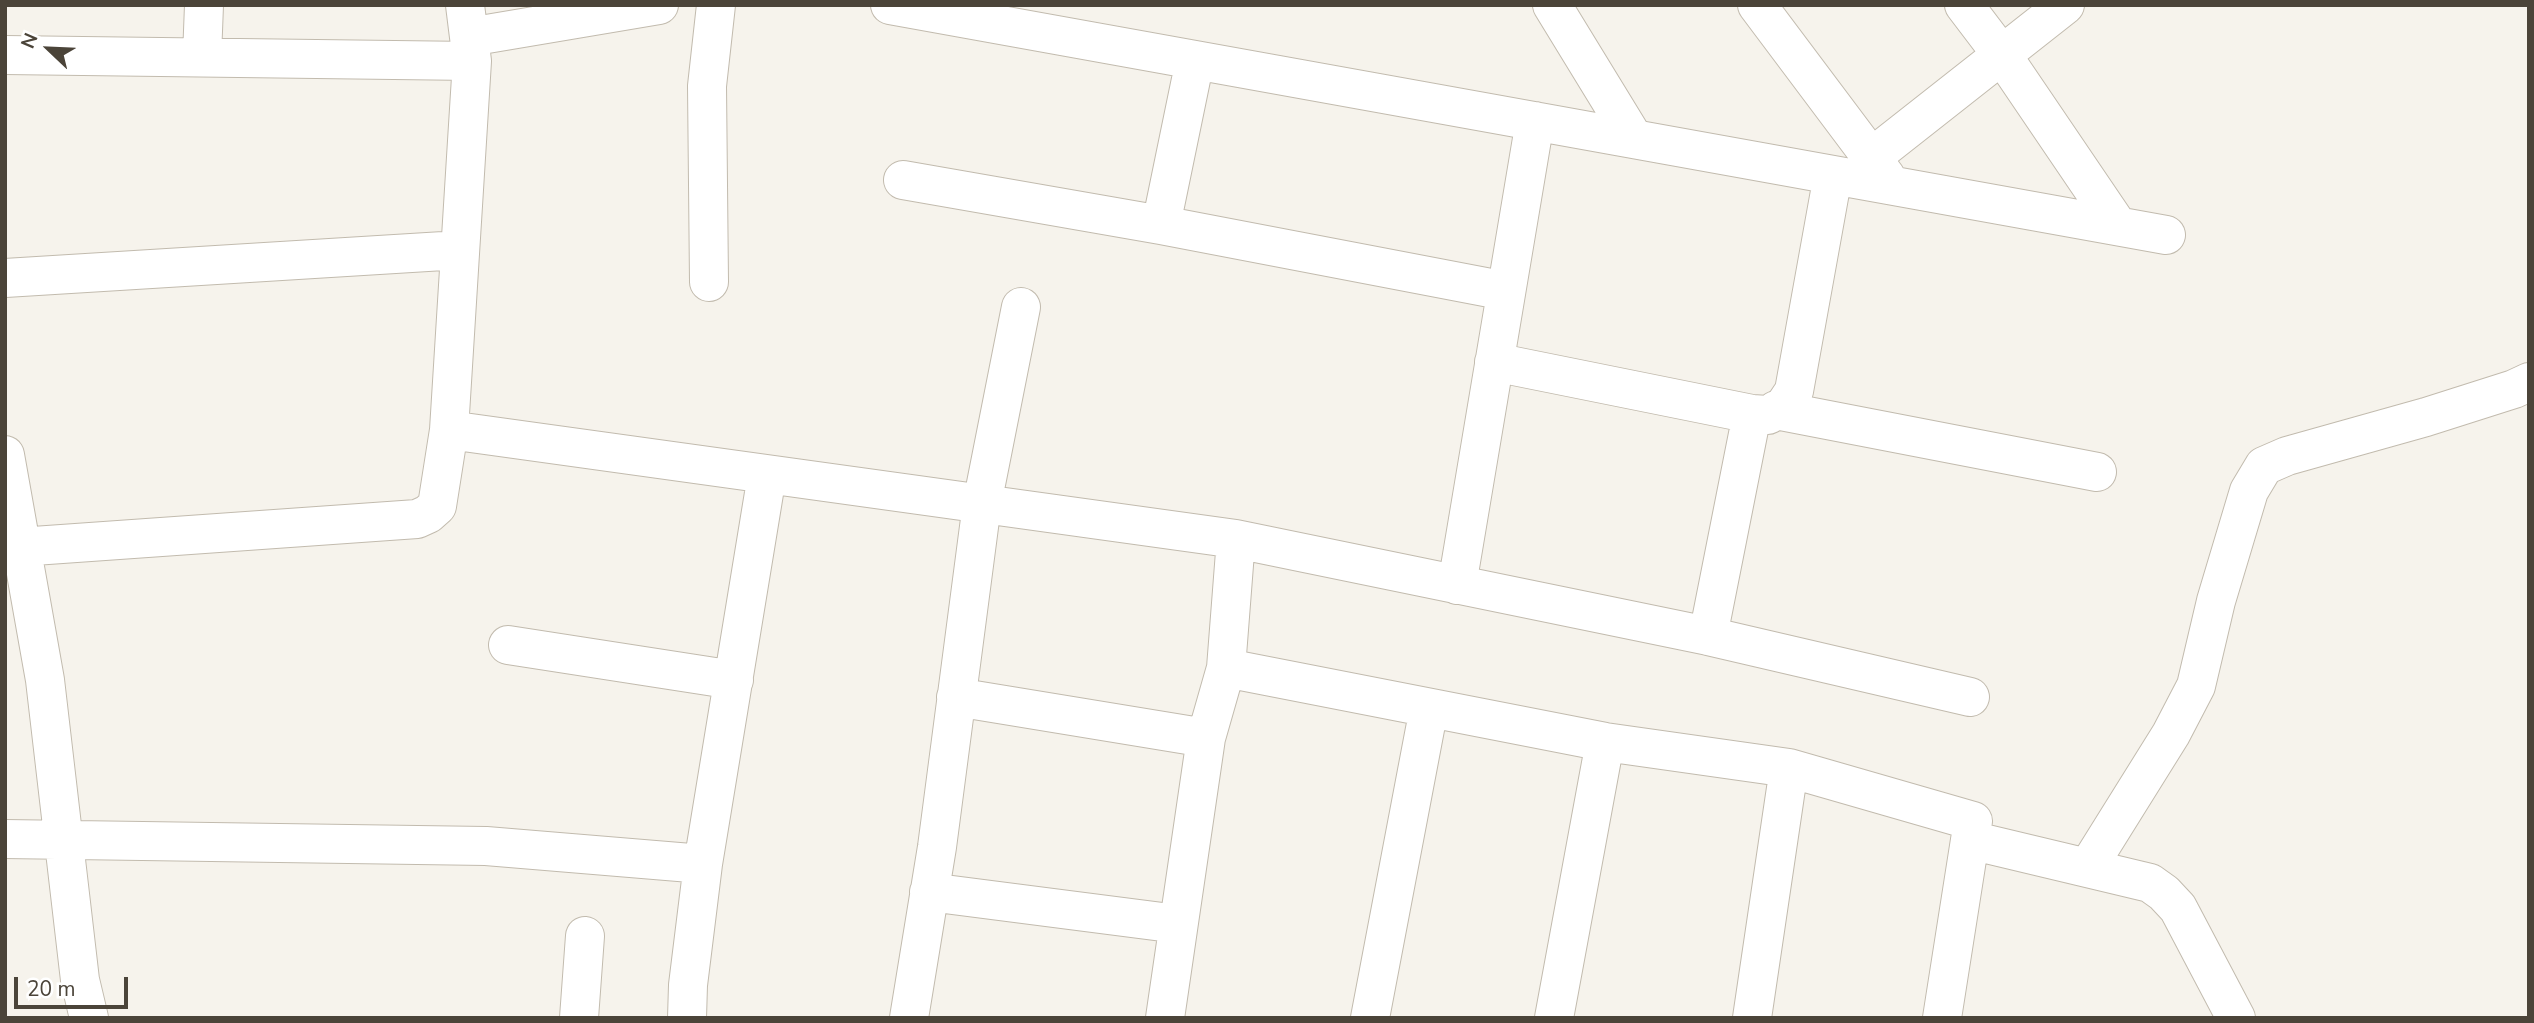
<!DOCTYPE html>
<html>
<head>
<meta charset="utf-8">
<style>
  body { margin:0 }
  #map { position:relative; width:2534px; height:1023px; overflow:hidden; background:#f6f3ec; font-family:"Nunito Sans",sans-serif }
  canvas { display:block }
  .frame { position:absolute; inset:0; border:7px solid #4b4439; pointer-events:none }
  .north { position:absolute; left:14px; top:14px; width:70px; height:70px; -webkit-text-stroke:5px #fff; paint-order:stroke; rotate:293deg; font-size:19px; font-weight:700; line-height:28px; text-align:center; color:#4b4439 }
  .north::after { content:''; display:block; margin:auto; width:24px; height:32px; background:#4b4439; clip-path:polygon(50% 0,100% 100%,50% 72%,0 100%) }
  .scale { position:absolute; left:14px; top:977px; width:114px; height:32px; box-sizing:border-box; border:4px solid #4b4439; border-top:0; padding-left:9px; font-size:21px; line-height:24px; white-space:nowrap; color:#4b4439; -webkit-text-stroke:5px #fff; paint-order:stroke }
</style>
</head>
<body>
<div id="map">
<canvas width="2534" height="1023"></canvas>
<div class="frame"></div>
<div class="north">N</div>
<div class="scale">20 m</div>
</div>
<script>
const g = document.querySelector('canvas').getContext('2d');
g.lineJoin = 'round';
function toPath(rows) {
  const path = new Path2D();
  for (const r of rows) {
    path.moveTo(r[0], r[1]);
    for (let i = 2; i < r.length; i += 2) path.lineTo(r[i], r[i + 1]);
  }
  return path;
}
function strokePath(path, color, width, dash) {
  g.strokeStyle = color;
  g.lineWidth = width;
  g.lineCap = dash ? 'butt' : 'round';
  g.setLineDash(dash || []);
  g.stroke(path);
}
const minor = toPath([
  [890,5,2166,235],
  [1552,5,1634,139],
  [1757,5,1886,177],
  [1964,5,2002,55,2118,226],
  [469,37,659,5],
  [5,55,472,61,465,5],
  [202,57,204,5],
  [472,61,449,430,1236,539,1226,668,1206,738,1165,1018],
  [1872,157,2065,5],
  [903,180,1161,225,1506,291],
  [1161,225,1195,60],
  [5,278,460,250],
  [709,282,707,86,716,5],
  [1494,362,1752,414,1768,415,1784,406,1794,391,1833,175],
  [1776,410,2097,472],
  [5,455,45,680,80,980,89,1018],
  [1236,539,1708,636,1970,697],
  [5,548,417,519,428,514,437,506,449,430],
  [1457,585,1535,121],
  [1708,636,1752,414],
  [508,645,734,680],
  [1226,668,1605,742,1789,768,1973,821,1942,1018],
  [956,697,1206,738],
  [5,839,486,846,703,864,688,985,687,1018],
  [1970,840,2150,883,2164,893,2178,908,2236,1018],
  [703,864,767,475],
  [2088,867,2171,734,2196,686,2216,601,2249,491,2264,466,2287,456,2426,417,2514,389,2529,382],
  [929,892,1178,924],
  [579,1018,585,936],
  [909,1018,937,847,982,504,1021,307],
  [1370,1018,1429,708],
  [1554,1018,1605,742],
  [1752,1018,1789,768]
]);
strokePath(minor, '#c2bbae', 40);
strokePath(minor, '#fff', 38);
</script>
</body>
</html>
